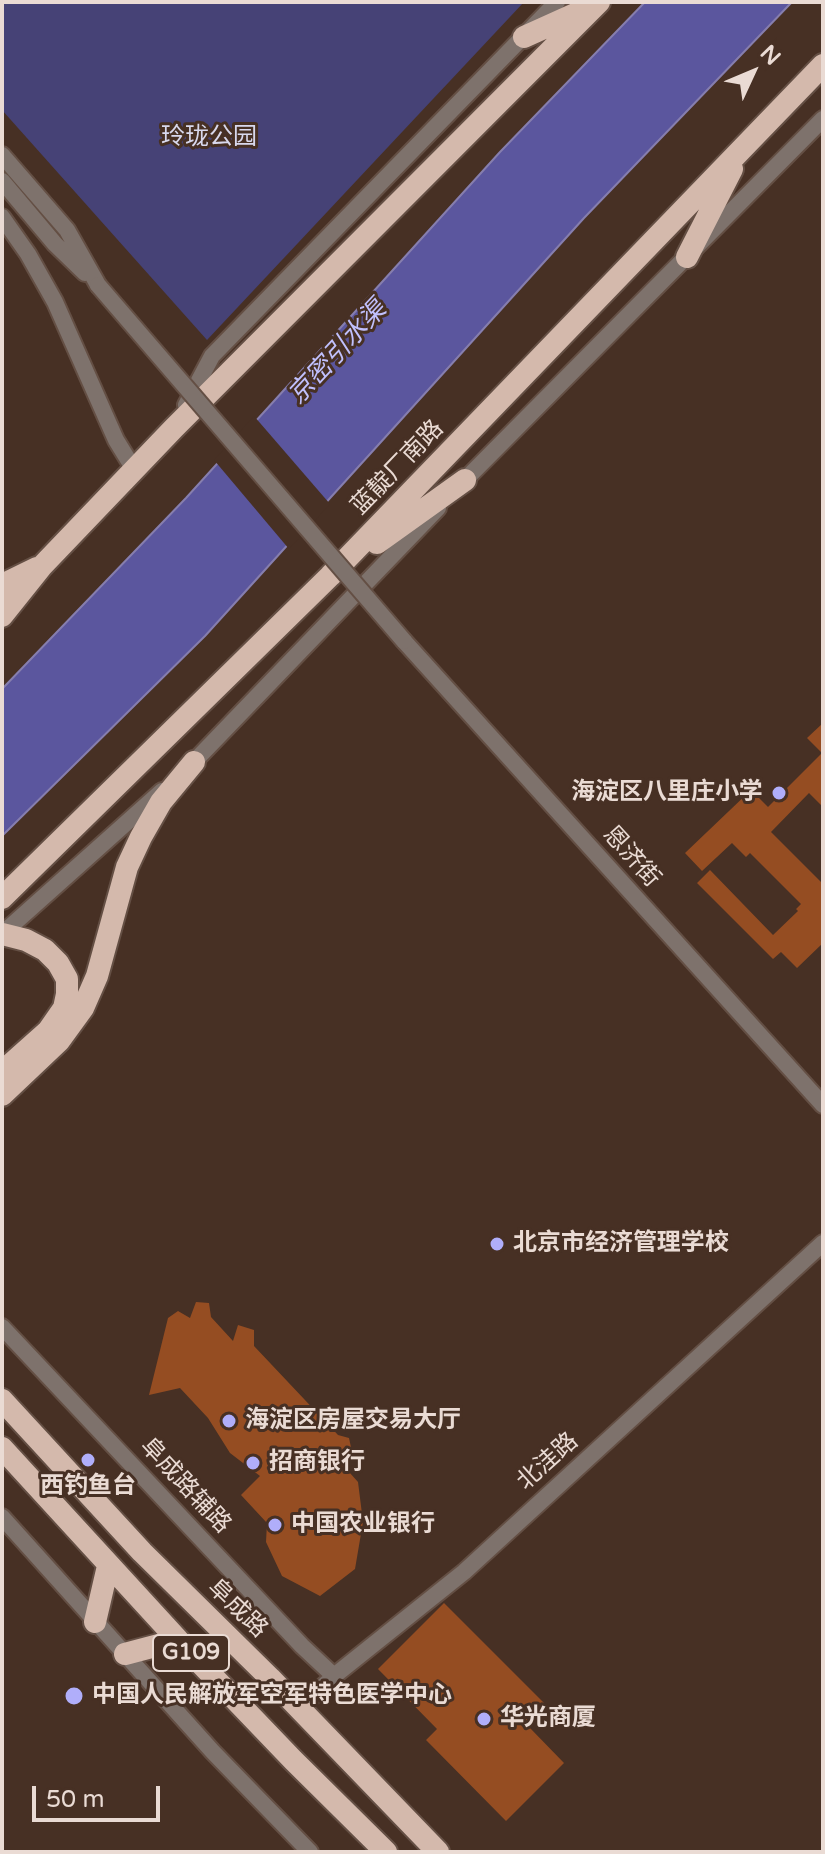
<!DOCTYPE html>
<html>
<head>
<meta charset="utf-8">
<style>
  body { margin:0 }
  #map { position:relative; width:825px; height:1854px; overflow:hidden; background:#473024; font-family:"Varela Round",sans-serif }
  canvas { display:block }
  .frame { position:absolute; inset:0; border:4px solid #eadbd4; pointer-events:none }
  .north { position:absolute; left:713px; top:32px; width:80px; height:80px; -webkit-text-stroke:6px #473024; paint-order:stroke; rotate:46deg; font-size:22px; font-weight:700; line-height:32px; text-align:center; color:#eadbd4 }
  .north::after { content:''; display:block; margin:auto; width:28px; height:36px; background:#eadbd4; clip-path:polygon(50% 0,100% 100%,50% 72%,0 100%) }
  .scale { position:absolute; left:32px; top:1786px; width:128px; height:36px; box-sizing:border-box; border:4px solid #eadbd4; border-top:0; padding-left:10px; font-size:24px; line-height:28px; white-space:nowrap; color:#eadbd4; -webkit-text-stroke:6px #473024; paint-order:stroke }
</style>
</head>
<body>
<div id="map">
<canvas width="825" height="1854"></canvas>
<div class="frame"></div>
<div class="north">N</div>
<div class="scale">50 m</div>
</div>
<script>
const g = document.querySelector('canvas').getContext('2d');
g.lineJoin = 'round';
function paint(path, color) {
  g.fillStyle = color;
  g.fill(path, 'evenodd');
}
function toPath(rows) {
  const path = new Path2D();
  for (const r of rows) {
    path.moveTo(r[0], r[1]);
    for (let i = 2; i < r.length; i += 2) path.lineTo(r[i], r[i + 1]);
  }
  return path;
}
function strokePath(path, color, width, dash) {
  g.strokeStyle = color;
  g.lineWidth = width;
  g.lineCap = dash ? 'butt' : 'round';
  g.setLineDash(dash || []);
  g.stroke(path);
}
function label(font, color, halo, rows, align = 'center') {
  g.font = font + ' "Varela Round","Noto Sans SC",sans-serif';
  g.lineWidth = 6;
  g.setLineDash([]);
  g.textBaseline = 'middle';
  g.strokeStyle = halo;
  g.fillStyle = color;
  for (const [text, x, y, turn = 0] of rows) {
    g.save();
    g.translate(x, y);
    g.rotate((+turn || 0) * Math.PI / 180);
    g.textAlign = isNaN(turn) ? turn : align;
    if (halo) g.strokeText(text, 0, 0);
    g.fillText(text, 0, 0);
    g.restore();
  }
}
paint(toPath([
  [2,2,524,2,207,340,2,110]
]), '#464276');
const water = toPath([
  [645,2,792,2,584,218,205,636,2,836,2,689,186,498,500,152,645,2]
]);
paint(water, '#5b569e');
strokePath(water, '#867eae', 2);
paint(toPath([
  [254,416,330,504,289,549,214,460]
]), '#473024');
paint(toPath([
  [823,723,823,807,809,793,771,832,823,884,823,943,797,968,781,952,773,959,697,883,710,870,773,935,798,911,796,909,801,904,750,853,746,857,732,843,702,871,685,853,751,790,768,807,822,753,807,738],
  [196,1302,209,1303,211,1317,233,1341,238,1325,254,1330,254,1346,338,1435,349,1438,352,1452,341,1463,358,1482,363,1522,355,1569,320,1596,282,1576,266,1542,267,1523,241,1495,260,1476,230,1453,208,1418,180,1388,149,1395,168,1318,178,1311,190,1318],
  [444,1603,550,1709,530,1728,564,1763,506,1821,426,1740,437,1729,378,1669]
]), '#954d22');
const tertiary = toPath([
  [2,155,67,230,98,285],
  [2,181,55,244,85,273],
  [2,217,28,254,55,302,116,440,135,471],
  [186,405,212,356,557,2],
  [457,488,823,119],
  [404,641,823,1105],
  [188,768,438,508],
  [2,934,162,791],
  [2,1327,302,1646,334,1676],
  [2,1517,213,1752,310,1852],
  [299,1709,334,1676,464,1572,823,1243]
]);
const trunk = toPath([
  [524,37,586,9],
  [687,257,732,169],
  [377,543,465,480],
  [2,585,37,568],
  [2,616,42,566,174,428,599,2],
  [2,898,330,576,823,65],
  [2,934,26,940,45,950,58,963,67,979,67,994,64,1008,48,1031,2,1072],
  [2,1095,59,1041,83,1008,97,976,127,867,141,837,161,802,194,762],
  [2,1400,142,1552,270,1678,438,1852],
  [2,1448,178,1640,293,1760,386,1852],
  [95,1622,108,1566],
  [125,1654,178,1640]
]);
strokePath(tertiary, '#644f44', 20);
strokePath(trunk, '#644f44', 26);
strokePath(tertiary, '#7e726c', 16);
strokePath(trunk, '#d4b9ac', 22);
const tertiaryBridge = toPath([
  [98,285,404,641]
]);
strokePath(tertiaryBridge, '#644f44', 20, []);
strokePath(tertiaryBridge, '#7e726c', 16);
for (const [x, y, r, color] of [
  [779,793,8,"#b0aefa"],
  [497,1244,8,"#b0aefa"],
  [229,1421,8,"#b0aefa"],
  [88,1460,8,"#b0aefa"],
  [253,1463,8,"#b0aefa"],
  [275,1525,8,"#b0aefa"],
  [74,1696,10,"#b0aefa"],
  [484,1719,8,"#b0aefa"]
]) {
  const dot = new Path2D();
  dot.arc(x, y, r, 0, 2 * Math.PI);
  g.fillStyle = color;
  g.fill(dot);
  strokePath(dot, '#473024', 3);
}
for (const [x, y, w] of [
  [191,1653,76]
]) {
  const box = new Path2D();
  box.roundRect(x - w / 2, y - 18, w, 36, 6);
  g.fillStyle = '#473024';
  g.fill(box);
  strokePath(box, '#eadbd4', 2);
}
label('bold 22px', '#eadbd4', null, [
  ["G109",191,1653]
]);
label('24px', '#d8d8ed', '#473024', [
  ["玲珑公园",209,138]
]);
label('24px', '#eadbd4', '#473024', [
  ["蓝靛厂南路",398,468,-46],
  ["恩济街",631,857,48],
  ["北洼路",548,1462,-42],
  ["阜成路辅路",185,1486,47],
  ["阜成路",237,1609,44]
]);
label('bold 24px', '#eadbd4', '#473024', [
  ["海淀区八里庄小学",763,793,"right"],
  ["北京市经济管理学校",513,1244],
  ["海淀区房屋交易大厅",245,1421],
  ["招商银行",269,1463],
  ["西钓鱼台",88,1487,"center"],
  ["中国农业银行",291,1525],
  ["中国人民解放军空军特色医学中心",92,1696],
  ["华光商厦",500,1719]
], 'left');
label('italic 26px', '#c0c0fd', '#473024', [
  ["京密引水渠",338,353,-47]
]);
</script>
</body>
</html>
